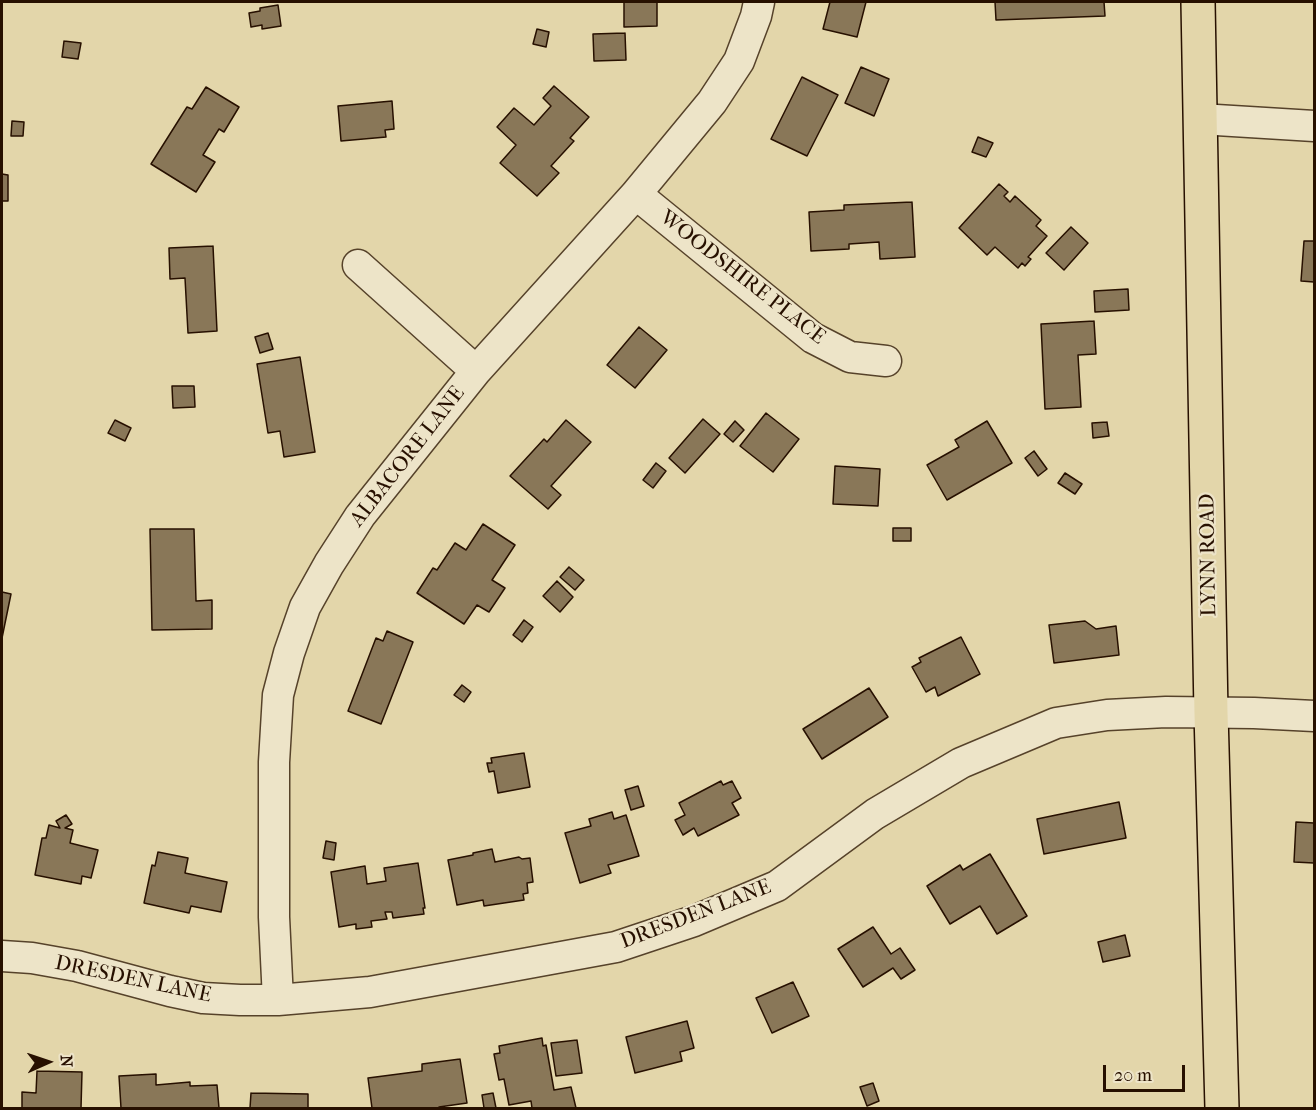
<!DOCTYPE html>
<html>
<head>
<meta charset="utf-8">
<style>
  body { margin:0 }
  #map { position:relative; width:1316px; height:1110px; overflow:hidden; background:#e3d6aa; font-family:"IM FELL French Canon",serif }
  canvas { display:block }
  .frame { position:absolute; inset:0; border:3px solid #271000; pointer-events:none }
  .north { position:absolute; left:18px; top:1032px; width:60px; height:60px; -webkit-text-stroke:4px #ede4c8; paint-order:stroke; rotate:87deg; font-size:16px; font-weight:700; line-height:24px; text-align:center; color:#271000 }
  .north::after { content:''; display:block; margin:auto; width:21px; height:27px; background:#271000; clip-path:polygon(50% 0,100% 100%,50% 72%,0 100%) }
  .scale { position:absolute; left:1103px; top:1065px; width:82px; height:27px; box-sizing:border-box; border:3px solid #271000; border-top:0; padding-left:8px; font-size:18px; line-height:21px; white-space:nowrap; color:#271000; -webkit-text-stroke:4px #ede4c8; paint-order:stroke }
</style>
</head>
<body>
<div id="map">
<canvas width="1316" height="1110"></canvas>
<div class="frame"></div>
<div class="north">N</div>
<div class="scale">20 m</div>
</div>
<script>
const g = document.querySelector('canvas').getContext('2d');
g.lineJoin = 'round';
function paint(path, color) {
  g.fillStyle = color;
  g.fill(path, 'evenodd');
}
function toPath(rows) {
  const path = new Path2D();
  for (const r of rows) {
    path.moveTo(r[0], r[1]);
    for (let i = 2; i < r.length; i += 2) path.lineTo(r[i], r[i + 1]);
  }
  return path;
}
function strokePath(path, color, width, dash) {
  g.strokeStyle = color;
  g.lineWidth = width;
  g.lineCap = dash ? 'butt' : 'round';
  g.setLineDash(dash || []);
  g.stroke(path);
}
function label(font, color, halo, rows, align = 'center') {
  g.font = font + ' "IM FELL French Canon",serif';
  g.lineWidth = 4.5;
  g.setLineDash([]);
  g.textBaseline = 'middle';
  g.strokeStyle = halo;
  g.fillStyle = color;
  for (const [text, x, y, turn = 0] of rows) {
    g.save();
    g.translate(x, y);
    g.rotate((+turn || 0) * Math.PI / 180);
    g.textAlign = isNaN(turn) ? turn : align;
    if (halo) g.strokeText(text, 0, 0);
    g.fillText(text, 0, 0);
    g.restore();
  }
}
const building = toPath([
  [624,2,657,2,657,26,624,27,624,2],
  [830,2,866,2,857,37,823,29,830,2],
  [995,2,1104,2,1105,16,996,20,995,2],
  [278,5,281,26,262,29,262,25,251,27,249,13,260,11,260,8,278,5],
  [537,29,549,32,546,47,533,44,537,29],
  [625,33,626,60,594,61,593,34,625,33],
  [64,41,81,43,78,59,62,57,64,41],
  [861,67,889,79,874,116,845,103,861,67],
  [802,77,838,95,807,156,771,139,802,77],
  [554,86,589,117,570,138,574,141,551,166,559,173,537,196,500,163,516,145,497,127,514,108,534,125,551,106,543,98,554,86],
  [206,87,239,107,224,132,219,129,203,155,215,162,196,192,151,164,187,107,192,109,206,87],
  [392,101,394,129,385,130,386,137,341,141,338,106,392,101],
  [12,121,24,122,23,136,11,136,12,121],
  [978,137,993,143,986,157,972,152,978,137],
  [2,174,8,175,8,201,2,201,2,174],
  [999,184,1008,192,1004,196,1010,202,1015,196,1041,220,1036,226,1047,236,1028,257,1031,259,1025,266,1022,263,1018,268,995,247,987,255,959,228,999,184],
  [912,202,915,257,880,259,879,242,849,244,849,249,811,251,809,212,844,210,844,205,912,202],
  [1071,227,1088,243,1064,270,1046,253,1071,227],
  [1304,241,1314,241,1314,282,1301,281,1304,241],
  [213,246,217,331,188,333,185,278,170,279,169,248,213,246],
  [1128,289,1129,310,1095,312,1094,291,1128,289],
  [1094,321,1096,354,1078,355,1081,407,1045,409,1041,324,1094,321],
  [639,327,667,350,635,388,607,365,639,327],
  [268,333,273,349,260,353,255,337,268,333],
  [300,357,315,452,284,457,280,431,268,433,257,364,300,357],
  [172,386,194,386,195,407,173,408,172,386],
  [766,413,799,439,773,472,740,446,766,413],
  [703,419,720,434,685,473,669,458,703,419],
  [115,420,131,428,125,441,108,433,115,420],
  [566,420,591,442,551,486,561,495,548,509,510,476,544,439,547,442,566,420],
  [735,421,744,430,733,442,724,434,735,421],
  [987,421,1012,463,947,500,927,465,959,447,955,440,987,421],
  [1107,422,1109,436,1093,438,1092,423,1107,422],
  [1034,451,1047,469,1038,476,1025,458,1034,451],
  [656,463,666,471,653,488,643,480,656,463],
  [835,466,880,469,878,506,833,504,835,466],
  [1065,473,1082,484,1075,494,1058,483,1065,473],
  [483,524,515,545,492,580,505,588,489,612,477,605,464,624,417,593,433,568,437,570,455,543,466,550,483,524],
  [893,528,911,528,911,541,893,541,893,528],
  [150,529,194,529,196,601,212,600,212,629,152,630,150,529],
  [569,567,584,580,575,590,560,577,569,567],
  [557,581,573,597,560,612,543,596,557,581],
  [2,592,11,594,2,638,2,592],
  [524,620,533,627,522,642,513,635,524,620],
  [1085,621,1096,629,1116,626,1119,655,1054,663,1049,625,1085,621],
  [387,631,413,642,381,724,348,711,376,638,383,641,387,631],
  [961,637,980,674,938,696,935,687,926,692,912,667,921,662,919,658,961,637],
  [462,685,471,692,464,702,454,695,462,685],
  [869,688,888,717,822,759,803,729,869,688],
  [524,753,530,787,498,793,494,771,489,772,487,763,492,763,491,758,524,753],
  [721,781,723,785,732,781,741,798,732,803,739,815,698,836,694,828,683,835,675,820,685,815,679,803,721,781],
  [638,786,644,806,631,810,625,790,638,786],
  [1119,802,1126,838,1044,854,1037,819,1119,802],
  [612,812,614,819,626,815,639,856,608,865,611,873,580,883,565,833,591,826,589,819,612,812],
  [66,815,72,824,65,828,73,830,70,843,98,850,91,878,82,876,81,884,35,875,42,838,46,838,49,825,60,828,56,821,66,815],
  [1296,822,1314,823,1314,863,1294,862,1296,822],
  [326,841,336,843,334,860,323,858,326,841],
  [492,849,495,862,519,857,522,859,530,858,533,882,527,883,528,893,523,894,524,900,484,906,483,900,457,905,448,860,473,855,473,853,492,849],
  [158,852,188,858,185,873,227,882,221,912,191,906,189,913,144,903,152,865,155,866,158,852],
  [990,854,1027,916,997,934,980,906,950,924,927,886,960,865,963,870,990,854],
  [418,863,425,908,423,908,424,914,393,918,392,912,385,912,387,919,371,921,372,927,356,929,356,924,339,927,331,872,365,866,367,884,386,881,384,868,418,863],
  [873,927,891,954,900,948,915,970,901,979,893,968,863,987,838,949,873,927],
  [1125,935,1130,956,1103,962,1098,942,1125,935],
  [793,982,809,1016,772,1033,756,998,793,982],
  [687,1021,694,1048,680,1052,682,1061,635,1073,626,1037,687,1021],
  [542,1038,543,1046,546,1045,554,1090,571,1087,576,1108,532,1108,531,1101,509,1105,504,1079,499,1080,494,1054,500,1053,499,1046,542,1038],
  [577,1040,582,1073,556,1076,551,1043,577,1040],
  [460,1059,467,1103,439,1107,439,1108,372,1108,368,1078,422,1071,422,1064,460,1059],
  [37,1071,82,1072,81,1108,22,1108,22,1092,36,1093,37,1071],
  [156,1074,156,1085,190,1082,190,1086,217,1085,219,1108,121,1108,119,1076,156,1074],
  [873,1083,879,1101,867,1106,860,1087,873,1083],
  [251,1093,308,1094,308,1108,250,1108,251,1093],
  [493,1093,496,1108,484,1108,482,1095,493,1093]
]);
paint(building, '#897758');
strokePath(building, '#271000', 1.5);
const minor = toPath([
  [1200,119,1314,126],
  [636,194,813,338,850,357,886,361],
  [358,265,476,371],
  [2,956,32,958,77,966,170,991,203,998,240,1000,278,1000,370,992,425,982,616,947,694,921,777,886,875,814,961,763,1056,723,1107,715,1166,712,1254,713,1314,716],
  [278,1000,274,917,274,762,278,695,289,653,305,607,329,564,360,516,476,371,636,194,712,102,739,61,756,16,759,2]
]);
const major = toPath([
  [1198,2,1211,713,1222,1108]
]);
strokePath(minor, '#56422a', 33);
strokePath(major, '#271000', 36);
strokePath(minor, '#ede4c8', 30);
strokePath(major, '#e3d6aa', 33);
label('21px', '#271000', '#ede4c8', [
  ["WOODSHIRE PLACE",742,278,38],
  ["ALBACORE LANE",408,457,-52],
  ["LYNN ROAD",1209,555,-91],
  ["DRESDEN LANE",696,915,-21],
  ["DRESDEN LANE",133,980,12]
]);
</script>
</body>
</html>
